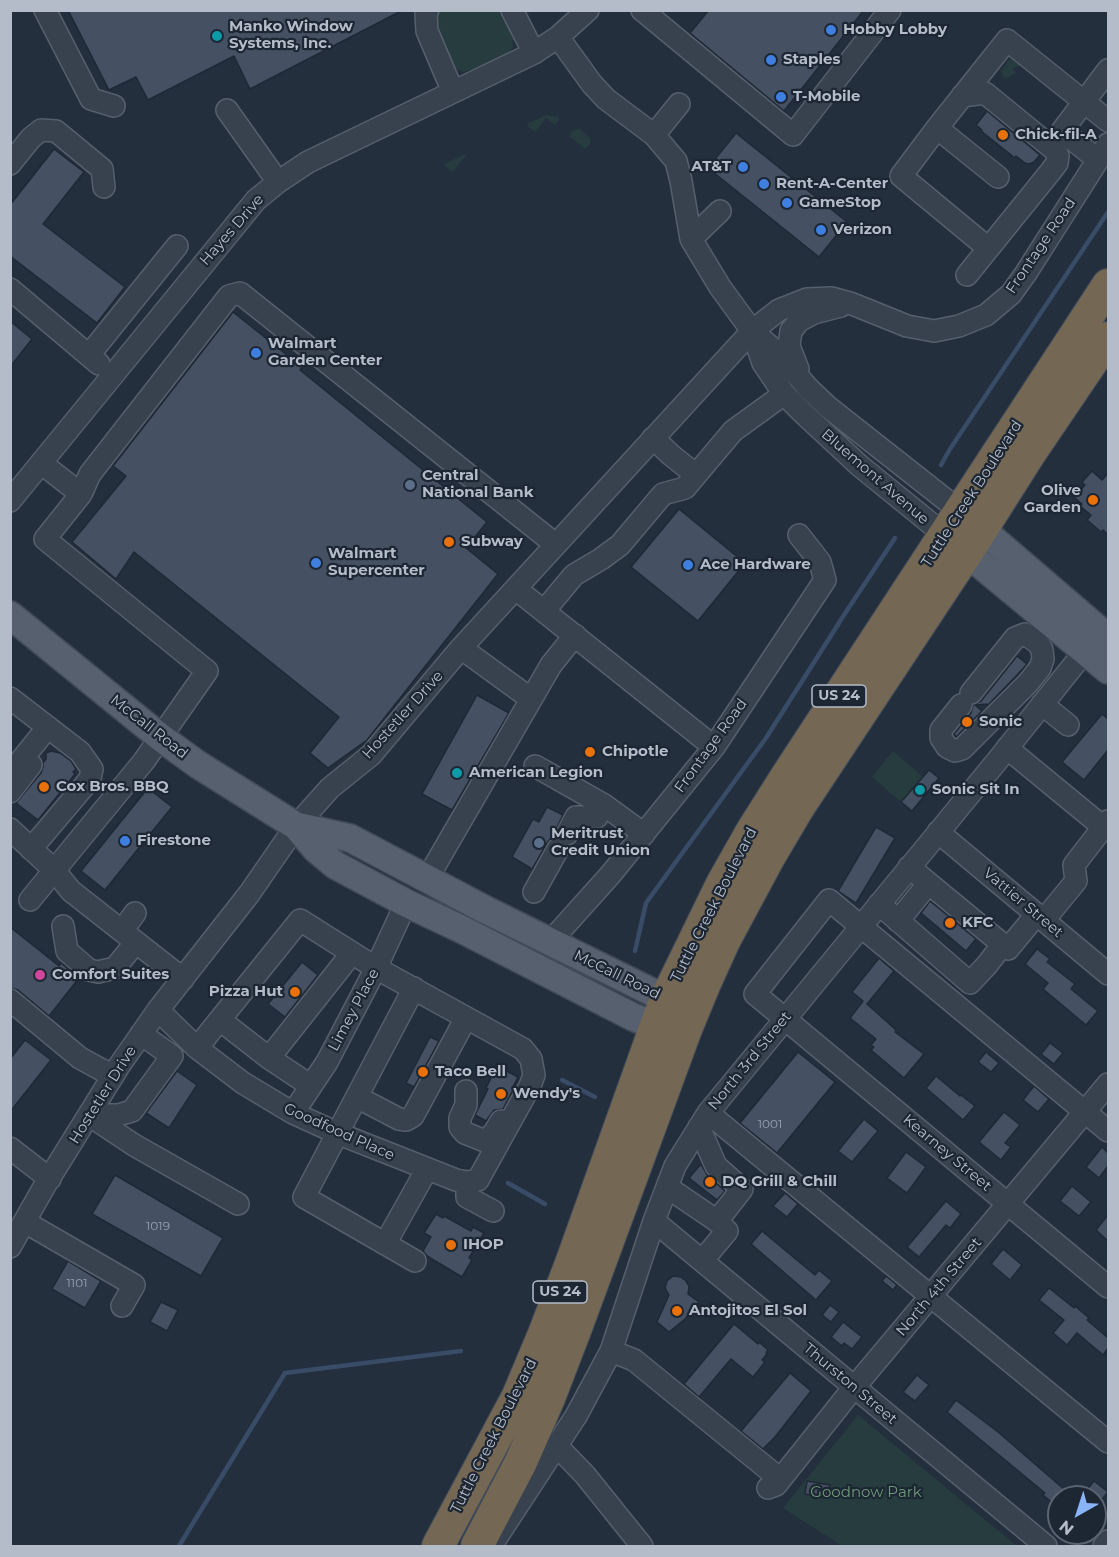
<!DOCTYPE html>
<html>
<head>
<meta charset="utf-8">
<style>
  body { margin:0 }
  #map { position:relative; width:1119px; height:1557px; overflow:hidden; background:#242f3e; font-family:Montserrat,sans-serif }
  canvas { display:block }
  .frame { position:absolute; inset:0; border:12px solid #b4bcc9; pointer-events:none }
  .north { position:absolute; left:1047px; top:1485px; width:60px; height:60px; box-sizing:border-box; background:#1d2633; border:2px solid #59626f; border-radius:50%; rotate:219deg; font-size:16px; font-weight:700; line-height:24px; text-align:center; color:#b4bcc9 }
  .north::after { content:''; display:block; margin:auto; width:21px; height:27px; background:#8ab4f8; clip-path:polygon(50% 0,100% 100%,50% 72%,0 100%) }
</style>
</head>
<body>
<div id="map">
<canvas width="1119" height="1557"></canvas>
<div class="frame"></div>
<div class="north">N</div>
</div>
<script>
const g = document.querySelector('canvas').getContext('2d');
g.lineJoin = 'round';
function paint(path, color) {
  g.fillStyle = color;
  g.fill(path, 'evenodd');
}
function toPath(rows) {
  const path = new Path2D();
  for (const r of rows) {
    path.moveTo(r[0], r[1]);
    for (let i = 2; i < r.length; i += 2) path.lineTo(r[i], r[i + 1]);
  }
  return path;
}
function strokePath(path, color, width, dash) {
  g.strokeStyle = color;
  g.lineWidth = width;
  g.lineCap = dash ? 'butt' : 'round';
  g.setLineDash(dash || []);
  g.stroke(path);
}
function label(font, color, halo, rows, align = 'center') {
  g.font = font + ' Montserrat,sans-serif';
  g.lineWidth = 4.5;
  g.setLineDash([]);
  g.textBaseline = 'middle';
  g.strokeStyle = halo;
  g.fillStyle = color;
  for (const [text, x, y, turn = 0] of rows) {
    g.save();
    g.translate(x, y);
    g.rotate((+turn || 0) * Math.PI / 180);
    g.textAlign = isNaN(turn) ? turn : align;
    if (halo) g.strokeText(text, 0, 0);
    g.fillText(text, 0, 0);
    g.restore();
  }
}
paint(toPath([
  [439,11,503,11,512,28,515,40,512,41,513,47,510,51,500,59,476,69,463,72,455,68,453,68,440,45,437,27,437,16],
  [1014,58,1021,65,1012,69,1016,73,1006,78,1004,77,1001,71,1009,60],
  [547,115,558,117,559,120,555,125,546,118,535,132,527,126,528,123],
  [577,129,580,129,590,138,590,144,586,148,583,147,570,137,571,132],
  [465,154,466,155,453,172,445,166,445,164],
  [893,751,923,777,901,802,872,777],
  [858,1415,1017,1546,842,1546,783,1508]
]), '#263c3f');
strokePath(toPath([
  [941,465,950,449,1108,212],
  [635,951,646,903,766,738,844,615,895,538],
  [562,1080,595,1097],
  [508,1183,545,1204],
  [179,1546,285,1373,461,1351]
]), '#394c67', 4.5);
const building = toPath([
  [68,10,403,10,250,89,234,56,148,100,136,77,109,90,68,10],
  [709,10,864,10,784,111,690,33,709,10],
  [987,111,1040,155,1034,162,1029,164,1025,163,1016,156,1015,158,981,131,982,130,976,125,987,111],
  [736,133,847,222,819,257,708,168,736,133],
  [54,149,84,172,43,224,125,287,97,323,10,256,10,205,54,149],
  [233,312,302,367,300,370,487,522,466,548,498,574,367,740,328,768,310,753,339,717,134,552,116,579,72,542,126,476,113,466,233,312],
  [10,321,32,339,10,367,10,321],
  [1092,471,1102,480,1108,473,1108,535,1103,530,1101,532,1087,520,1091,515,1080,506,1082,504,1074,497,1085,485,1082,482,1092,471],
  [679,509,745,563,698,621,631,567,679,509],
  [1017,656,1027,664,1018,674,989,704,975,705,982,711,956,737,954,734,971,713,973,705,981,701,1017,656],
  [477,695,509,713,452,810,422,794,477,695],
  [1102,714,1108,719,1108,750,1084,780,1062,762,1102,714],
  [51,751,60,753,71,761,76,769,73,772,75,774,38,820,16,803,41,773,43,767,43,763,46,759,46,753,51,751],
  [929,770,939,778,912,811,901,802,929,770],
  [148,788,172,807,105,890,81,871,148,788],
  [547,807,563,815,556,829,555,837,551,838,547,843,532,869,512,857,533,819,539,822,547,807],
  [876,827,895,838,856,903,838,891,876,827],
  [930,901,976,939,966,951,921,913,930,901],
  [10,927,59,966,61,963,79,978,49,1016,18,990,10,988,10,927],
  [1037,949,1050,959,1047,962,1075,984,1071,989,1098,1011,1086,1025,1043,989,1048,983,1025,964,1037,949],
  [879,958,894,971,867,1004,896,1030,895,1032,924,1054,904,1078,871,1050,874,1047,871,1045,876,1039,850,1018,863,1001,852,992,879,958],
  [302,962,318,975,285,1017,268,1004,302,962],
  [430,1037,439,1041,414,1087,406,1083,430,1037],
  [25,1040,51,1060,10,1112,10,1059,25,1040],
  [1050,1043,1063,1053,1054,1064,1041,1054,1050,1043],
  [798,1052,835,1082,777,1153,740,1123,798,1052],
  [986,1052,999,1063,991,1072,978,1062,986,1052],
  [497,1066,518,1077,512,1089,513,1090,503,1109,494,1110,486,1121,475,1115,488,1089,486,1088,497,1066],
  [177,1071,197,1085,169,1128,146,1113,177,1071],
  [936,1076,960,1096,961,1095,975,1106,963,1120,926,1088,936,1076],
  [1034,1086,1049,1099,1038,1112,1023,1100,1034,1086],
  [1004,1112,1020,1125,1005,1143,1011,1147,1001,1160,979,1142,1004,1112],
  [864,1119,878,1131,852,1162,838,1151,864,1119],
  [1102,1147,1108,1153,1108,1166,1099,1178,1086,1167,1102,1147],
  [906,1152,926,1167,907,1193,887,1178,906,1152],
  [701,1164,707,1175,725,1191,717,1200,689,1178,701,1164],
  [115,1175,223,1238,201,1276,92,1214,115,1175],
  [1072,1186,1091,1202,1079,1216,1060,1201,1072,1186],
  [785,1193,798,1204,787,1217,773,1206,785,1193],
  [946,1201,961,1214,950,1228,946,1225,919,1257,907,1247,946,1201],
  [436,1214,443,1218,444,1216,471,1231,473,1227,484,1233,469,1258,472,1260,462,1277,427,1256,423,1251,431,1237,424,1233,436,1214],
  [1108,1215,1108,1241,1096,1230,1108,1215],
  [762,1231,815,1275,819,1270,832,1281,816,1300,751,1244,762,1231],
  [1003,1249,1022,1265,1010,1280,991,1264,1003,1249],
  [68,1261,101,1281,85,1308,52,1289,68,1261],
  [673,1276,681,1277,686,1281,689,1286,688,1294,699,1302,685,1319,669,1332,657,1322,669,1295,665,1288,667,1281,673,1276],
  [886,1276,897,1285,893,1290,882,1281,886,1276],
  [1049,1288,1074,1308,1075,1306,1089,1318,1087,1320,1108,1338,1108,1348,1103,1355,1077,1333,1067,1345,1053,1333,1064,1320,1039,1300,1049,1288],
  [161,1302,178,1310,167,1331,150,1322,161,1302],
  [830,1305,839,1312,831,1322,822,1315,830,1305],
  [843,1322,862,1337,852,1349,844,1343,842,1346,831,1337,843,1322],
  [734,1324,758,1344,759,1342,768,1350,766,1353,767,1354,762,1360,765,1362,753,1377,731,1359,699,1397,684,1384,734,1324],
  [790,1373,811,1391,775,1437,763,1449,741,1431,790,1373],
  [917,1375,929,1385,915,1401,903,1392,917,1375],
  [956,1400,998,1432,1073,1497,1059,1497,1054,1504,1043,1495,1045,1493,947,1412,956,1400],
  [807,1481,830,1485,827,1498,805,1494,807,1481],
  [1094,1481,1108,1492,1099,1503,1095,1500,1095,1497,1091,1497,1085,1492,1094,1481]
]);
paint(building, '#455162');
strokePath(building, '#1f2835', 1.5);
const minor = toPath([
  [45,10,91,99,114,106],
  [428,10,426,14,427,31,453,92],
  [512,10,534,53],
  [642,10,793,135,890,10],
  [558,37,592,84,606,99,654,135,676,161,681,181,691,239,720,287,752,331,779,354,808,388,828,407,960,511],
  [962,96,985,93,1056,151,1058,156,1057,163,1051,171,967,275],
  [227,110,278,182],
  [937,128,998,177],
  [654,135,679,104],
  [1098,160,1062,131,1108,70],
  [10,164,31,138,41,130,56,131,102,169,104,187],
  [691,239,720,211],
  [988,248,901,176,937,128,1007,40,1108,121],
  [10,289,99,364],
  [752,331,763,363,784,394,804,414,860,466,945,535],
  [89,355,177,246],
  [798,369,789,346,791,331,799,321,814,313,841,306],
  [653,438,671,455,696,475],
  [41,463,81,494],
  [10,501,256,200,278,182,308,162,534,53,558,37,588,10],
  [516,589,714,747],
  [544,611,574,575,601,559,620,545,663,494,685,488,733,431,784,394],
  [461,648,531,699],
  [10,698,80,752,92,769,90,779,31,849],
  [1042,704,1068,725],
  [961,705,941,730,941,738,947,747,955,751,962,749,1028,683,1040,668,1043,659,1042,650,1038,643,1025,634,1015,638,971,693],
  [1007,748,1103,827],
  [535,766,604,805,644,834],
  [10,774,48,727],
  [10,792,31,765],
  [10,829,54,870,71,891,183,979],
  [938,832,1108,974],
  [567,834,576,817,597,817],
  [427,879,551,665,575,635],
  [534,892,558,849],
  [30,900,144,761,207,671,45,539,81,494,90,474,229,296,240,293,555,544],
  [879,904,970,983,986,966,997,952,1001,943,909,867],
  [1044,920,1076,881,1074,865,1108,821],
  [898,921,928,884],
  [63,926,67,951,89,970,98,972,115,968,136,942],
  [122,931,135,913],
  [550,942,611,874,714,747,825,580,820,562,799,535],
  [1008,949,1037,914],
  [414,988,304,1197,415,1261],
  [10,1000,80,1058,113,1076],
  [158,1010,197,1048,243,1083,293,1113,337,1133,456,1180,467,1182,478,1180,530,1086,534,1075,531,1059,523,1049,376,968,300,920,197,1048],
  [220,1020,269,1058,311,1086],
  [269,1058,352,953],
  [466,1091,466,1105,460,1118,460,1127,465,1133,485,1141,494,1133,501,1121],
  [357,1097,399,1119,406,1120,413,1116,466,1018],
  [293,1113,327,1062,376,968,406,903],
  [708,1113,1108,1442],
  [89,1115,134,1145,238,1204],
  [89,1115,118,1115,132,1111,172,1056,141,1034],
  [1108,1131,829,900,755,994,1108,1287],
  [10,1148,50,1179],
  [467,1182,467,1197,493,1211],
  [667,1187,717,1221,742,1189,716,1166,699,1127],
  [654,1221,1046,1546],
  [25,1222,134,1285,122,1306],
  [385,1244,427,1169],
  [10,1247,44,1187,119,1066,158,1010,249,894,296,826,330,788,371,755,461,648,752,331,779,310,807,299,832,298,850,303,907,326,934,331,959,326,986,315,1011,294,1026,273,1108,144],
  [702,1261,727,1231,717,1221],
  [611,1351,634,1360,780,1479],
  [557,1446,585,1475,642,1546],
  [768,1488,776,1485,847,1396,1108,1084],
  [493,1543,576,1416,611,1351,654,1221,675,1166,708,1113,997,761,1085,651,1093,648,1097,650],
  [1104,1546,1108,1541]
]);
const major = toPath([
  [966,516,1108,638],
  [952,541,1108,670],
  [10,615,160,737,197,764,296,826,317,850,335,865,406,903,461,929,633,1017,656,1026,676,1028],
  [296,826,350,838,486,910,666,999,677,1015]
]);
const highway = toPath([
  [438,1546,518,1396,544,1334,572,1261,656,1026,666,999,722,884,752,831,786,777,1108,285],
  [477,1546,521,1462,549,1398,577,1325,686,1029,705,983,724,941,769,857,798,808,966,554,1030,453,1108,338]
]);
strokePath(minor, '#565f6c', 24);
strokePath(major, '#414a57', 30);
strokePath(highway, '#434c59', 34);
strokePath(minor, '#38414e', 21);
strokePath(major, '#56606e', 27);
strokePath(highway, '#746855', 32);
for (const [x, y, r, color] of [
  [831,30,6,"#3f7fe0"],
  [217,36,6,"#0f9aa8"],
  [771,60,6,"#3f7fe0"],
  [781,97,6,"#3f7fe0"],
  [1003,135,6,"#e8710a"],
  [743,167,6,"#3f7fe0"],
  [764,184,6,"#3f7fe0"],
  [787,203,6,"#3f7fe0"],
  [821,230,6,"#3f7fe0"],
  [256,353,6,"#3f7fe0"],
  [410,485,6,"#5c6f8a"],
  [1093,500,6,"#e8710a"],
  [449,542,6,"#e8710a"],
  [316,563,6,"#3f7fe0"],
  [688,565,6,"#3f7fe0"],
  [967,722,6,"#e8710a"],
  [590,752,6,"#e8710a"],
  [457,773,6,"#0f9aa8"],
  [44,787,6,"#e8710a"],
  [920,790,6,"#0f9aa8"],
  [125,841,6,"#3f7fe0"],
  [539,843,6,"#5c6f8a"],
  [950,923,6,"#e8710a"],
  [40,975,6,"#d1479c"],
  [295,992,6,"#e8710a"],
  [423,1072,6,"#e8710a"],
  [501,1094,6,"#e8710a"],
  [710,1182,6,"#e8710a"],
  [451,1245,6,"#e8710a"],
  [677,1311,6,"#e8710a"]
]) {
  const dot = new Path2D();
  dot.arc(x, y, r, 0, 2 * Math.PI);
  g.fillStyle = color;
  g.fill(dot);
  strokePath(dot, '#1d2633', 2);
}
label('12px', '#98a1af', null, [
  ["1001",770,1124],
  ["1019",158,1226],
  ["1101",77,1283]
]);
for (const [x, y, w] of [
  [839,696,54],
  [560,1292,54]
]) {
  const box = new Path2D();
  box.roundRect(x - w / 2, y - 11, w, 22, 4.5);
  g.fillStyle = '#1d2633';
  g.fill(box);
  strokePath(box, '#b4bcc9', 1.5);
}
label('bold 14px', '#b4bcc9', null, [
  ["US 24",839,696],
  ["US 24",560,1292]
]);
label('bold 15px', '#b4bcc9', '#1d2633', [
  ["Manko Window",229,27],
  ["Systems, Inc.",229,44],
  ["Hobby Lobby",843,30],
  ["Staples",783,60],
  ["T-Mobile",793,97],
  ["Chick-fil-A",1015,135],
  ["AT&T",731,167,"right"],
  ["Rent-A-Center",776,184],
  ["GameStop",799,203],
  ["Verizon",833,230],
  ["Walmart",268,344],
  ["Garden Center",268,361],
  ["Central",422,476],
  ["National Bank",422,493],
  ["Olive",1081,491,"right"],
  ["Garden",1081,508,"right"],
  ["Subway",461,542],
  ["Walmart",328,554],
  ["Supercenter",328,571],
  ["Ace Hardware",700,565],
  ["Sonic",979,722],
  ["Chipotle",602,752],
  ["American Legion",469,773],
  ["Cox Bros. BBQ",56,787],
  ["Sonic Sit In",932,790],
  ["Meritrust",551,834],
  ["Credit Union",551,851],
  ["Firestone",137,841],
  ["KFC",962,923],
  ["Comfort Suites",52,975],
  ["Pizza Hut",283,992,"right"],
  ["Taco Bell",435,1072],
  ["Wendy's",513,1094],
  ["DQ Grill & Chill",722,1182],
  ["IHOP",463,1245],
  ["Antojitos El Sol",689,1311]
], 'left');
label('15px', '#b4bcc9', '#1d2633', [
  ["Hayes Drive",232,230,-49],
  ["Frontage Road",1041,246,-56],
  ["Bluemont Avenue",875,477,41],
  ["Tuttle Creek Boulevard",972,494,-57],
  ["Hostetler Drive",403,715,-48],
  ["McCall Road",149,727,38],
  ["Frontage Road",711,746,-54],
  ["Vattier Street",1023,903,40],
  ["Tuttle Creek Boulevard",714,905,-63],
  ["McCall Road",617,975,26],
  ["Limey Place",354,1010,-62],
  ["North 3rd Street",750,1061,-51],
  ["Hostetler Drive",103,1095,-58],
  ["Goodfood Place",339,1132,24],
  ["Kearney Street",947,1153,40],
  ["North 4th Street",939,1287,-50],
  ["Thurston Street",850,1384,40],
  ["Tuttle Creek Boulevard",494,1436,-63]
]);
label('15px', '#6b9a76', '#1d2633', [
  ["Goodnow Park",866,1493]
]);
</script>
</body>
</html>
